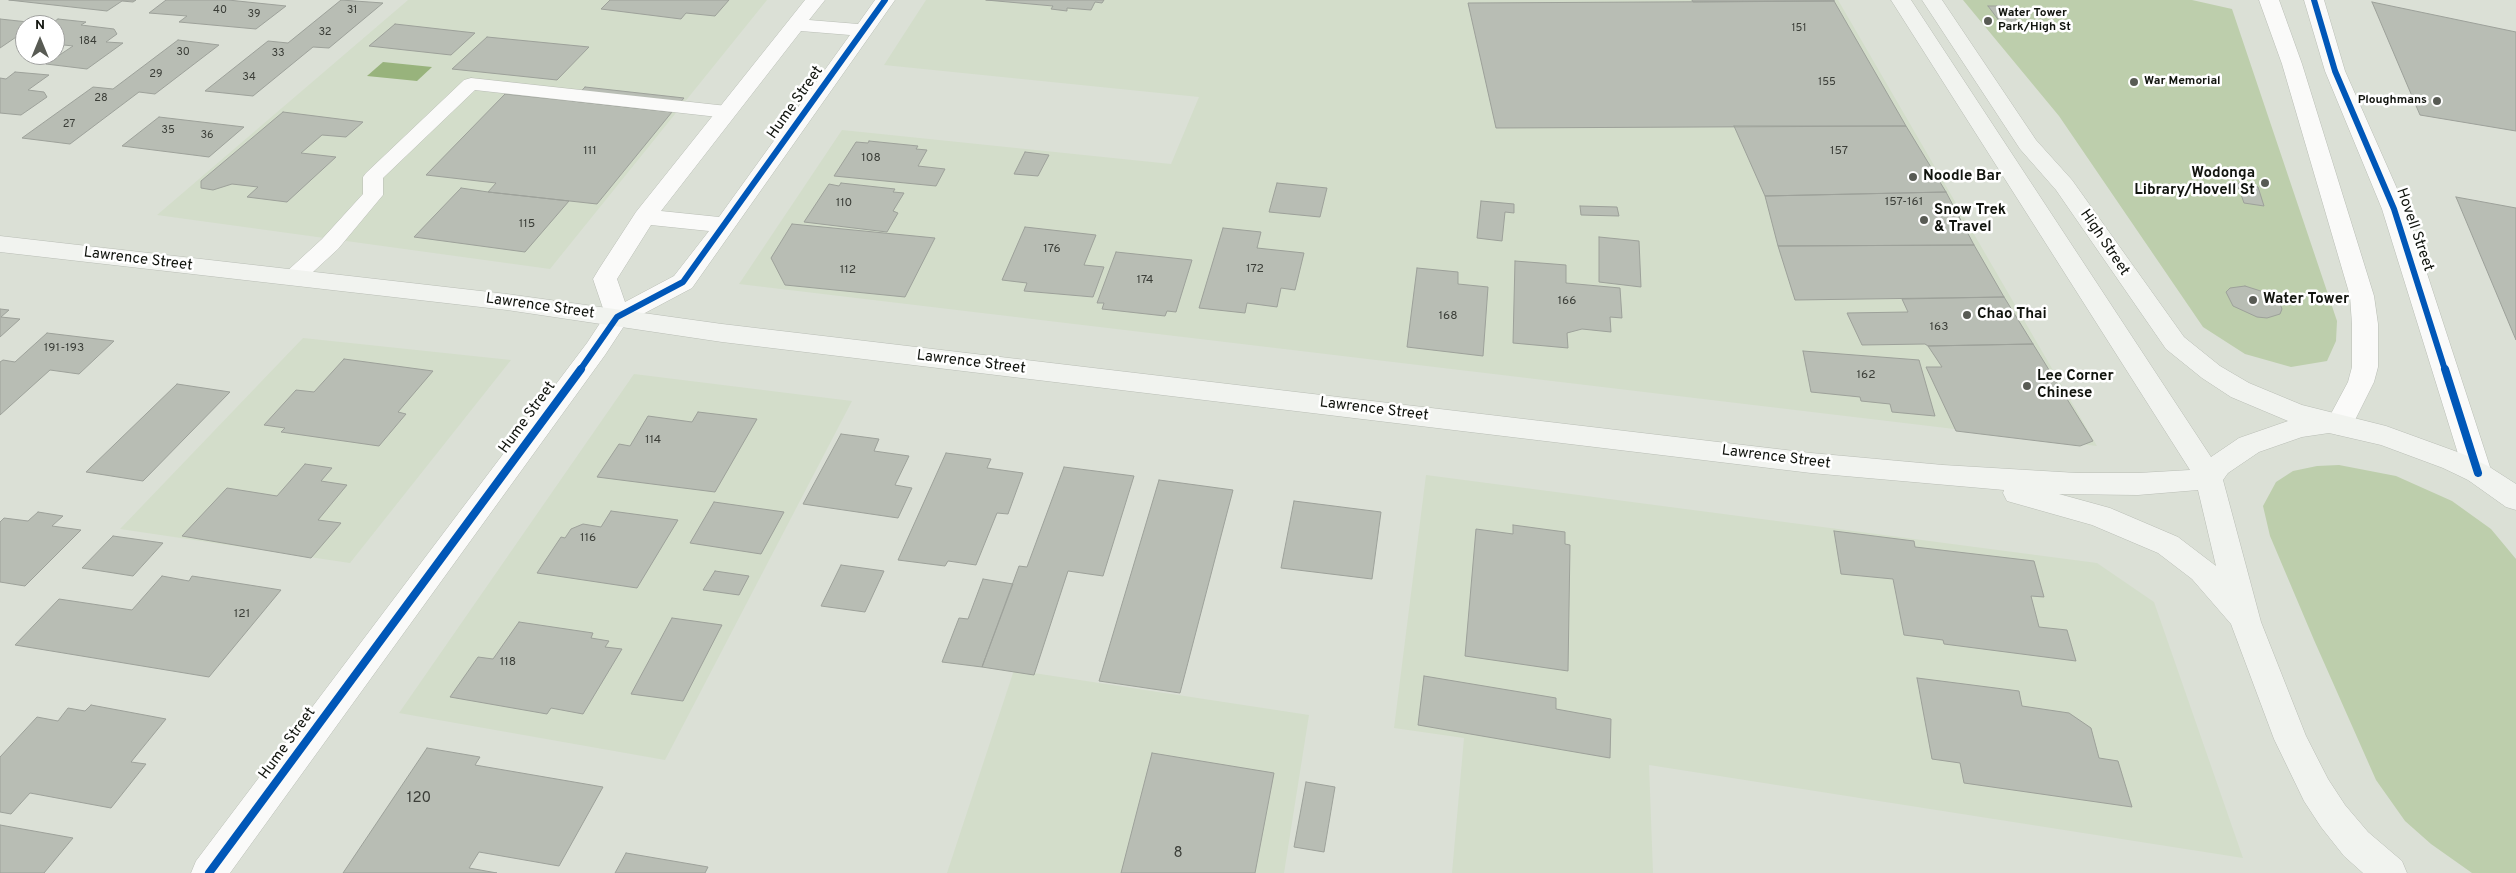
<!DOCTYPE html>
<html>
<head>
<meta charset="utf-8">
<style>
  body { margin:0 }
  #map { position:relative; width:2516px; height:873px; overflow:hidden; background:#dbe0d6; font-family:Overpass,sans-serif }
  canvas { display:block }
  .north { position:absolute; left:15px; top:15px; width:50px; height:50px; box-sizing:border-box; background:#fff; border:1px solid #a0a19f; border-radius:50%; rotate:0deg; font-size:14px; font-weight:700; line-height:20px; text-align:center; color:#11140e }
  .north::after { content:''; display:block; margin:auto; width:18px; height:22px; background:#585b54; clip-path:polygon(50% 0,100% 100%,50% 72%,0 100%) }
</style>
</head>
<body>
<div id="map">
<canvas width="2516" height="873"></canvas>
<div class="north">N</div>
</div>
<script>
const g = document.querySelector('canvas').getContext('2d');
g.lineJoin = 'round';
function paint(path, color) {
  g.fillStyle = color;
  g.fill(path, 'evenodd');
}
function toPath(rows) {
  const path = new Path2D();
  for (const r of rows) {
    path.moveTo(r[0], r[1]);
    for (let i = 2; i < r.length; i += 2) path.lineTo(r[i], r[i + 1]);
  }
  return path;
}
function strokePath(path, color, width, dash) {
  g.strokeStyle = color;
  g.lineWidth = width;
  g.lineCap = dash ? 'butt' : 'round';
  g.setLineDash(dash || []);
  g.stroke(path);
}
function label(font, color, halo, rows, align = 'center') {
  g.font = font + ' Overpass,sans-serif';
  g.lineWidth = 5;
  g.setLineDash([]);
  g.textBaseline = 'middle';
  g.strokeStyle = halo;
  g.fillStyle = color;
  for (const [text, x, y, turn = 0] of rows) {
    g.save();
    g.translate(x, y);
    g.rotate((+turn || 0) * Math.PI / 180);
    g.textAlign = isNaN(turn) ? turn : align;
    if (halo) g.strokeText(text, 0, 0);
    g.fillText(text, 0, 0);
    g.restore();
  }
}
paint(toPath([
  [408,0,767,0,550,269,157,215],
  [926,0,1838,0,2097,446,739,284,842,130,1171,164,1199,97,884,65],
  [303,338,511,360,350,563,120,529],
  [634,374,852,401,665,760,399,713],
  [1426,475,2097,563,2154,602,2243,858,1649,765,1653,873,1452,873,1464,738,1394,728],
  [1014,670,1309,715,1284,873,947,873]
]), '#d3ddca');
paint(toPath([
  [1963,0,2192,0,2232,9,2337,321,2336,341,2327,361,2291,367,2245,354,2203,327,2059,116],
  [2339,465,2396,476,2452,501,2491,529,2516,559,2516,873,2472,873,2431,844,2405,821,2376,780,2314,640,2270,536,2263,506,2276,482,2293,471,2317,466]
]), '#bdceac');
paint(toPath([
  [383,62,432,67,417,81,367,76]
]), '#98b37c');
const building = toPath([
  [9,0,136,0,133,2,122,1,107,11,9,0],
  [166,0,228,0,286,6,256,29,179,22,187,16,149,13,166,0],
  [341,0,383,3,329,48,313,47,253,96,205,91,268,41,288,43,341,0],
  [610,0,729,0,715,16,686,13,681,19,601,9,610,0],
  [986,0,1104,0,1102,3,1095,2,1091,10,1067,8,1067,11,1051,9,1053,6,986,0],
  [1692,0,1834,0,1834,1,1693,2,1692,0],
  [1834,1,1906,126,1496,128,1468,3,1834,1],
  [2372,2,2516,32,2516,131,2420,115,2372,2],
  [1988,6,2005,6,2018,22,2000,22,1988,6],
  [0,19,37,23,25,25,25,31,0,48,0,19],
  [58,19,86,22,81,25,114,29,117,34,106,42,123,43,87,69,46,64,73,46,55,44,55,25,49,25,58,19],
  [395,24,475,33,451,55,369,46,395,24],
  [487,37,589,47,557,80,452,69,487,37],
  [178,40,219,45,155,94,139,92,70,144,22,138,93,87,113,89,178,40],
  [15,72,49,75,28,90,44,92,47,97,21,115,0,113,0,78,6,79,15,72],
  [585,87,684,98,672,112,572,101,585,87],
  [505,94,572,101,672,112,597,204,488,192,496,183,426,175,505,94],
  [283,112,363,122,346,137,322,135,301,153,336,157,287,202,247,197,258,187,232,184,213,190,201,188,201,181,283,112],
  [159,117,244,127,209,157,122,146,159,117],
  [1734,126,1906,126,1946,192,1765,196,1734,126],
  [869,141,918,146,916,149,927,150,918,166,945,169,936,186,834,176,856,142,868,143,869,141],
  [1025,152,1049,155,1038,176,1014,174,1025,152],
  [841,183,895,189,893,192,904,193,893,211,898,213,887,232,804,222,829,184,839,186,841,183],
  [1277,183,1327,188,1320,217,1269,212,1277,183],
  [2237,183,2258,187,2264,206,2244,203,2237,183],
  [461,188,488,192,569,201,525,252,414,237,461,188],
  [1946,192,1974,245,1778,246,1765,196,1946,192],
  [2456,197,2516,208,2516,340,2456,197],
  [1481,201,1514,204,1514,213,1505,212,1502,241,1477,238,1481,201],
  [1580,206,1617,207,1619,216,1581,215,1580,206],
  [792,224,935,238,905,297,785,285,771,258,792,224],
  [1025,227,1096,235,1084,265,1104,267,1093,297,1024,291,1027,283,1002,280,1025,227],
  [1223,228,1261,232,1257,248,1304,253,1295,290,1281,288,1277,307,1247,303,1245,313,1199,308,1223,228],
  [1599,237,1639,241,1641,287,1599,282,1599,237],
  [1974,245,2004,297,1795,300,1778,246,1974,245],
  [1116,252,1192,260,1176,312,1167,311,1165,316,1102,309,1104,303,1097,303,1116,252],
  [1515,261,1566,265,1566,283,1620,288,1622,318,1610,317,1611,332,1582,329,1567,333,1568,348,1513,343,1515,261],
  [1417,268,1458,272,1458,284,1488,287,1483,356,1407,347,1417,268],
  [2245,286,2270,294,2280,304,2282,309,2280,314,2267,318,2257,317,2233,306,2226,292,2230,288,2245,286],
  [2004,297,2033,344,1928,346,1925,344,1862,345,1847,313,1908,312,1902,299,2004,297],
  [0,309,9,310,1,317,20,319,0,337,0,309],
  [47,333,114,341,79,374,50,370,0,415,0,362,3,360,15,362,47,333],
  [2033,344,2093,441,2080,446,1956,431,1926,367,1942,367,1928,346,2033,344],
  [1803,351,1919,360,1935,416,1892,412,1890,404,1861,401,1860,397,1811,392,1803,351],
  [344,359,433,371,398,412,406,414,379,446,281,432,285,428,264,425,296,390,314,392,344,359],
  [177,384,230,392,143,481,86,472,177,384],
  [698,412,757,419,715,492,597,477,619,444,630,446,648,416,692,422,698,412],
  [841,434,879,439,874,451,909,456,895,485,912,488,898,518,803,504,841,434],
  [946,453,991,459,987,468,1023,473,1008,514,997,513,976,565,948,561,945,566,898,560,946,453],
  [305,464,332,468,321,481,347,485,318,520,341,523,311,558,182,536,227,488,277,496,305,464],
  [1064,467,1134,476,1103,576,1068,571,1034,675,982,667,1019,566,1027,567,1064,467],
  [1159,480,1233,490,1180,693,1099,681,1159,480],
  [1294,501,1381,512,1372,579,1281,568,1294,501],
  [714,502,784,512,761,554,690,543,714,502],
  [611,511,678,520,637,588,537,573,561,537,565,538,571,529,583,524,601,527,611,511],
  [38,512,63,516,52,526,81,530,25,586,0,582,0,522,4,518,28,521,38,512],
  [1513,525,1565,532,1565,544,1570,545,1568,671,1465,656,1476,529,1513,534,1513,525],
  [1834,531,1914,541,1915,547,2034,561,2044,597,2031,596,2039,627,2067,630,2076,661,1944,644,1943,640,1904,635,1893,579,1841,574,1834,531],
  [113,536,163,543,133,576,82,568,113,536],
  [841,565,884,571,865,612,821,606,841,565],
  [715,571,749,576,739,595,703,590,715,571],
  [162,576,189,581,192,576,281,590,209,677,15,645,59,599,132,610,162,576],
  [983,579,1013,584,982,667,942,662,959,618,968,619,983,579],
  [672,618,722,625,683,701,631,694,672,618],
  [519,622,593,633,591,638,609,641,605,647,622,649,583,714,551,708,547,714,450,697,478,657,493,659,519,622],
  [1424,676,1556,698,1556,709,1611,719,1610,758,1418,725,1424,676],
  [1917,678,2019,691,2022,706,2069,713,2091,728,2099,758,2118,761,2132,807,1964,783,1960,763,1932,759,1917,678],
  [91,705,166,719,131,762,146,764,111,808,30,793,11,814,0,812,0,757,37,717,58,721,68,708,85,711,91,705],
  [427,748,480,757,475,765,603,787,559,866,479,852,469,868,497,873,343,873,427,748],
  [1152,753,1274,773,1255,873,1121,873,1152,753],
  [1306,782,1335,787,1324,852,1294,847,1306,782],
  [0,825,73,838,44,873,0,873,0,825],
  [626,853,708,867,705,873,615,873,626,853]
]);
paint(building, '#b8bdb4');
strokePath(building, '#9da19a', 1);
const service = toPath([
  [471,78,727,106,734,108,737,112,734,116,727,118,475,90,383,178,383,195,338,249,301,283,293,285,285,283,282,278,285,273,322,239,363,194,363,177,366,173,464,80,471,78]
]);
const minor = toPath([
  [617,309,626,311,630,317,605,355,230,873,191,873,196,861,587,343,608,311,617,309]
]);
const tertiary = toPath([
  [805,0,825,0,809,20,858,24,875,0,895,0,692,288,626,323,617,325,608,323,593,279,599,269,636,212,805,0],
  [801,31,850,35,719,217,661,211,801,31],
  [651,225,709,231,674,276,625,302,617,279,651,225],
  [2259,0,2279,0,2302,64,2374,296,2378,324,2378,367,2374,382,2349,432,2339,435,2329,432,2325,425,2348,382,2352,367,2352,324,2350,296,2282,64,2259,0],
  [2304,0,2324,0,2345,71,2406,209,2492,473,2488,480,2478,484,2468,480,2464,473,2382,209,2325,71,2304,0]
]);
const secondary = toPath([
  [1891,0,1911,0,2211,457,2239,438,2288,421,2231,397,2202,378,2166,349,2056,190,2020,149,1922,0,1942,0,2036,140,2072,180,2184,337,2220,366,2249,383,2302,405,2386,426,2463,454,2488,466,2516,484,2516,510,2506,507,2468,480,2443,468,2381,445,2329,433,2302,437,2259,452,2228,473,2223,480,2261,622,2306,736,2328,779,2345,805,2368,832,2402,861,2407,873,2363,873,2344,856,2321,827,2304,801,2274,739,2231,624,2192,579,2158,553,2092,525,2007,501,2003,493,2004,490,1811,473,722,342,507,310,0,252,0,236,507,294,722,324,1811,453,1943,465,2077,473,2138,473,2190,470,1891,0],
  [2198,490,2216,566,2178,537,2110,508,2059,494,2138,495,2198,490]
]);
strokePath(service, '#b9bdb5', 1);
strokePath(minor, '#b9bdb5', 1);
strokePath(tertiary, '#b9bdb5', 1);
strokePath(secondary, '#b9bdb5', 1);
paint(service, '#fafaf9');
paint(minor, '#fafaf9');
paint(tertiary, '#fafaf9');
paint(secondary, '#f1f3ef');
strokePath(toPath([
  [2314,0,2335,71,2394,209,2445,370],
  [580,370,617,317,683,282,885,0]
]), '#0057b8', 6);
strokePath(toPath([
  [2445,369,2478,473],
  [209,873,581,369]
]), '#0057b8', 8);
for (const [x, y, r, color] of [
  [1988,21,5,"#585b54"],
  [2134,82,5,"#585b54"],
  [2437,101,5,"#585b54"],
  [1913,177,5,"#585b54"],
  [2265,183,5,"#585b54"],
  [1924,220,5,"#585b54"],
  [2253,300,5,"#585b54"],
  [1967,315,5,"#585b54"],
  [2027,386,5,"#585b54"]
]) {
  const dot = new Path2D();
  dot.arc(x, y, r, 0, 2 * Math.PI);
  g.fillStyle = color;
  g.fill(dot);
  strokePath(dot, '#fff', 2);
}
label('11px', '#3b3e38', null, [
  ["40",220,11],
  ["31",352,11],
  ["39",254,15],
  ["151",1799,29],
  ["32",325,33],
  ["184",88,42],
  ["30",183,53],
  ["33",278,54],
  ["29",156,75],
  ["34",249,78],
  ["155",1827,83],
  ["28",101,99],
  ["27",69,125],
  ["35",168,131],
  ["36",207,136]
]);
label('bold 12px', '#11140e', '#fff', [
  ["Water Tower",1998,14],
  ["Park/High St",1998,28],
  ["War Memorial",2144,82],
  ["Ploughmans",2427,101,"right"]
], 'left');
label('12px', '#3b3e38', null, [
  ["111",590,152],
  ["157",1839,152],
  ["108",871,159],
  ["157-161",1904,203],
  ["110",844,204],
  ["115",527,225],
  ["176",1052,250],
  ["172",1255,270],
  ["112",848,271],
  ["174",1145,281],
  ["166",1567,302],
  ["168",1448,317],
  ["163",1939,328],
  ["191-193",64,349],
  ["162",1866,376],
  ["114",653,441],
  ["116",588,539],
  ["121",242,615],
  ["118",508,663]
]);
label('15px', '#11140e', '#fff', [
  ["Hume Street",796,103,-55],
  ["Hovell Street",2414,230,71],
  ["High Street",2104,243,56],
  ["Lawrence Street",138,260,7],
  ["Lawrence Street",540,307,8],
  ["Lawrence Street",971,363,7],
  ["Lawrence Street",1374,410,7],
  ["Hume Street",528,418,-54],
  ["Lawrence Street",1776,458,7],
  ["Hume Street",288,744,-54]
]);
label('bold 15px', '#11140e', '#fff', [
  ["Wodonga",2255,174,"right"],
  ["Library/Hovell St",2255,191,"right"],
  ["Noodle Bar",1923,177],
  ["Snow Trek",1934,211],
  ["& Travel",1934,228],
  ["Water Tower",2263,300],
  ["Chao Thai",1977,315],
  ["Lee Corner",2037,377],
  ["Chinese",2037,394]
], 'left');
label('15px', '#3b3e38', null, [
  ["120",419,799],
  ["8",1178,854]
]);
</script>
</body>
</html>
